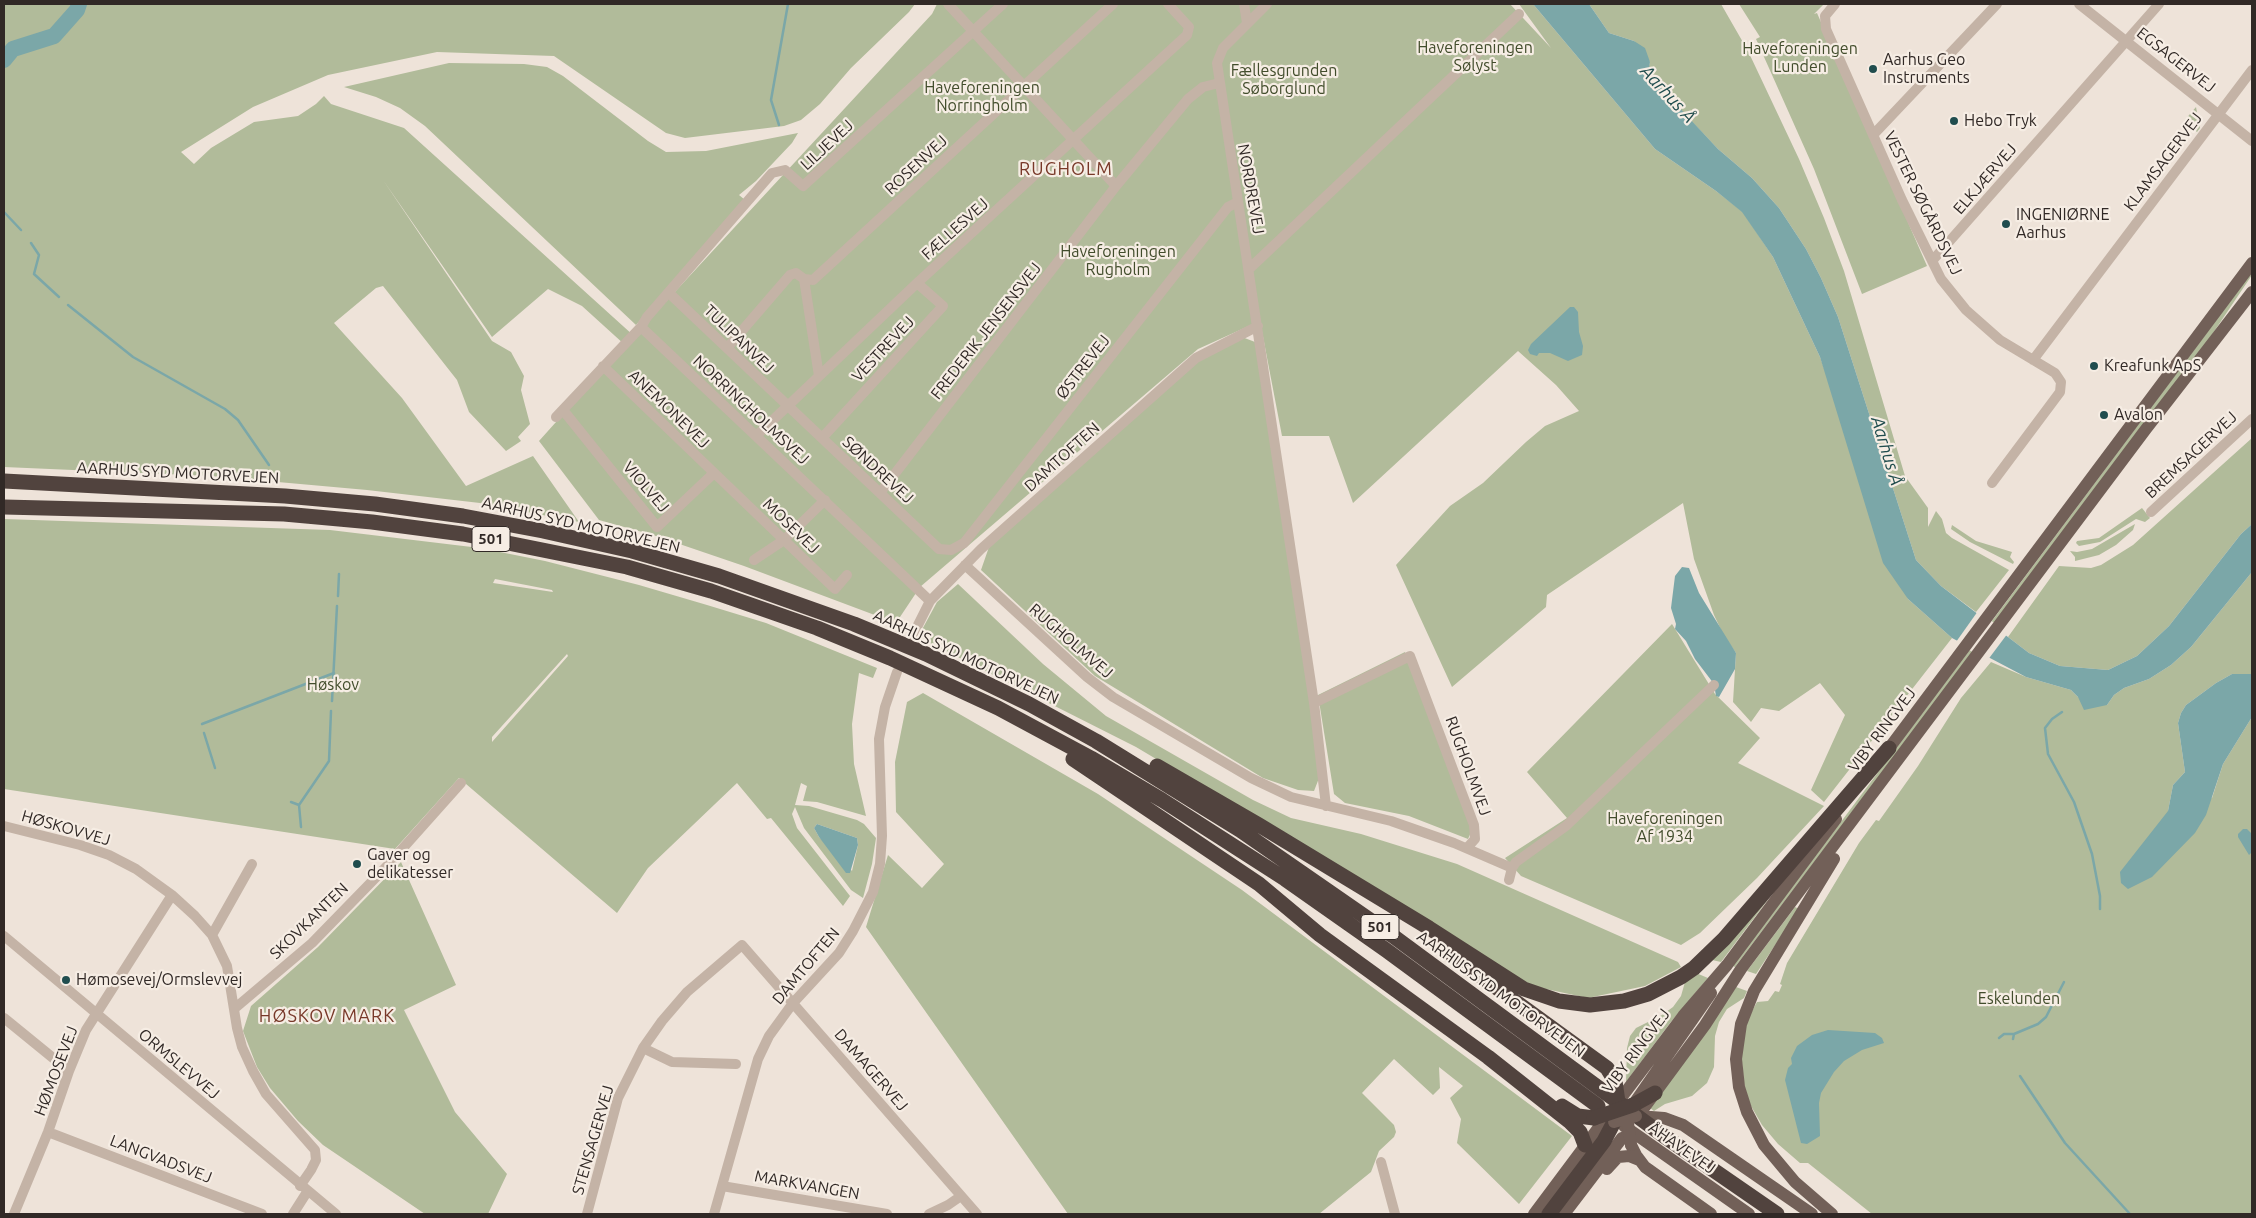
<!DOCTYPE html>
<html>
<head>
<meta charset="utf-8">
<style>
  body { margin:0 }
  #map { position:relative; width:2256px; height:1218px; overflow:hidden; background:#eee3d9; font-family:Ubuntu,sans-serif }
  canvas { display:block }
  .frame { position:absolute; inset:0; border:5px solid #312926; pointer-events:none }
</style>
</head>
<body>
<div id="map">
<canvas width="2256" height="1218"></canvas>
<div class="frame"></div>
</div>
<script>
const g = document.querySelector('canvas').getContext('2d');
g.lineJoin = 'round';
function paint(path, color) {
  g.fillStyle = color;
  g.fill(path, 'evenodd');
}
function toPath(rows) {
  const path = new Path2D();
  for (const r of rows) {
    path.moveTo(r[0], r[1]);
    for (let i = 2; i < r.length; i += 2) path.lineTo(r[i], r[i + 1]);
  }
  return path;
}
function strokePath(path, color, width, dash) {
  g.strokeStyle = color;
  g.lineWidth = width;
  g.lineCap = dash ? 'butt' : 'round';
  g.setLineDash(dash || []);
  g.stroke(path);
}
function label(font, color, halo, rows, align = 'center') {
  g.font = font + ' Ubuntu,sans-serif';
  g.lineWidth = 4.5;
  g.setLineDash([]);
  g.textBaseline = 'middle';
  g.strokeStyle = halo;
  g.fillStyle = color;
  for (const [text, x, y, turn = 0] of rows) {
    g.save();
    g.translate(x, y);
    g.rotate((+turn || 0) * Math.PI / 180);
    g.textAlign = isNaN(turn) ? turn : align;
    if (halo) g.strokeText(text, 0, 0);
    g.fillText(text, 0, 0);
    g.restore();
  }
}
paint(toPath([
  [4,4,915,4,909,12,851,68,820,104,801,120,784,126,685,138,666,133,554,56,437,52,328,75,253,107,181,152,194,164,211,148,254,122,298,116,316,104,324,96,331,104,404,128,634,336,932,14,937,4,1510,4,1551,48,1519,4,1533,4,1655,149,1716,191,1743,212,1773,257,1820,357,1908,599,1952,638,1824,802,1811,790,1845,715,1820,683,1779,711,1761,708,1751,722,1733,702,1736,653,1724,636,1714,615,1694,559,1683,503,1547,595,1546,607,1452,687,1396,565,1450,506,1483,483,1526,442,1545,426,1579,411,1556,385,1518,351,1353,503,1329,436,1282,436,1260,321,1198,349,920,587,896,623,744,566,653,535,599,520,539,441,625,345,582,306,548,289,492,337,383,180,492,341,511,352,524,376,521,390,530,424,518,437,521,441,506,451,469,412,457,380,383,286,376,288,334,323,402,398,466,486,533,456,579,522,480,503,367,490,211,476,4,467],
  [1589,4,1721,4,1748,51,1799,159,1824,218,1844,271,1905,476,1928,508,1928,527,1936,511,1942,519,1946,533,1952,538,2009,570,1976,612,1941,586,1916,560,1838,317,1821,278,1806,249,1779,208,1752,178,1718,149,1647,74,1650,62,1634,41,1609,33],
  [1739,4,1824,4,1814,14,1817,13,1927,266,1862,294,1814,169,1756,39,1760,37],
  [449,63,524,64,547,67,563,76,648,141,666,152,706,151,798,133,792,143,756,181,739,195,745,200,636,325,425,126,400,108,376,97,344,87],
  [2196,107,2200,128,2197,132,2184,121],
  [2252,272,2252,275,2209,339,1989,630,1986,629],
  [1242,337,1255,342,1321,773,1314,791,1298,790,1263,778,1095,676,981,570,989,547,1199,359],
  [2252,438,2252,524,2241,534,2169,626,2137,656,2108,670,2060,666,2029,653,2008,637,2059,566,2091,568,2101,565,2133,545],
  [2142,508,2150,518,2145,522,2136,519,2100,542,2079,546,2076,543,2077,541,2099,538],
  [4,519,330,530,480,548,545,561,639,585,707,605,766,623,877,668,873,678,859,673,852,724,854,764,866,816,817,802,803,801,807,786,801,783,795,805,809,806,857,820,864,824,876,838,872,864,863,898,851,890,804,828,795,807,792,814,797,828,850,896,843,906,771,818,767,819,737,783,648,868,617,913,459,778,395,849,4,789],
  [495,579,552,590,553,592,493,583],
  [567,654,568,656,492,742,492,737],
  [817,824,857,838,858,845,852,871,819,837,814,828],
  [2135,524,2133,530,2116,545,2099,555,2075,561,2075,557,2070,551,2077,552,2092,549],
  [1952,525,1976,541,2012,552,2010,557,2014,562,2013,564,1970,542,1951,529],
  [2252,572,2252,674,2232,674,2216,683,2186,705,2181,713,2178,723,2185,772,2173,785,2168,811,2212,798,2223,764,2252,717,2252,1214,1872,1214,1808,1163,1800,1163,1778,1144,1762,1125,1751,1106,1745,1092,1741,1053,1747,1020,1757,1002,1768,1001,1775,991,1779,992,1782,985,1780,984,1787,963,1859,843,1876,820,1879,821,1918,766,1961,698,1991,662,2026,677,2071,690,2078,697,2107,705,2114,695,2124,688,2149,679,2171,665,2191,647],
  [958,584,1043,664,1106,716,1253,800,1291,818,1361,834,1457,864,1678,962,1681,967,1645,986,1588,998,1527,985,1339,868,1136,747,918,637,937,602],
  [1672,624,1715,694,1760,738,1738,763,1824,806,1757,878,1700,933,1681,945,1521,876,1505,858,1567,818,1527,772],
  [1975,643,1978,645,1735,967,1733,966],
  [1405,652,1472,830,1468,839,1409,816,1345,803,1334,794,1318,695],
  [923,693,1098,794,1242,890,1572,1136,1519,1204,1457,1143,1461,1119,1450,1098,1463,1086,1439,1067,1440,1088,1433,1095,1394,1059,1362,1093,1394,1125,1396,1132,1394,1137,1379,1151,1371,1172,1319,1214,1068,1214,866,927,888,855,922,888,944,864,896,812,895,762,907,702],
  [401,862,456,985,404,1010,455,1112,507,1174,488,1214,425,1214,323,1145,298,1121,270,1088,257,1067,243,1031,251,1006,318,947],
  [1770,897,1721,962,1712,960,1717,951],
  [1795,907,1799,909,1756,974,1747,971],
  [1696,973,1708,978,1670,1023,1626,1082,1627,1048,1630,1036,1636,1028,1662,1015,1673,1007,1681,996,1685,982],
  [1736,987,1747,991,1744,998,1727,1009,1719,1022,1715,1036,1714,1067,1707,1083,1692,1096,1665,1104,1654,1111,1650,1108]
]), '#b1bb9a');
paint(toPath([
  [1533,4,1589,4,1609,33,1634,41,1645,48,1650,62,1648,74,1718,149,1752,178,1779,208,1806,249,1821,278,1838,317,1916,560,1941,586,2029,653,2060,666,2108,670,2137,656,2169,626,2241,534,2252,524,2252,572,2191,647,2171,665,2149,679,2124,688,2114,695,2107,705,2084,710,2078,697,2071,690,2026,677,1952,638,1908,599,1883,563,1820,357,1773,257,1742,212,1716,191,1655,149],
  [1570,307,1574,307,1578,312,1579,332,1583,346,1582,355,1568,361,1550,353,1539,353,1537,356,1530,354,1528,350,1531,344],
  [1682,567,1689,568,1699,593,1736,653,1735,669,1719,697,1716,696,1714,684,1695,659,1686,641,1675,629,1676,624,1671,608,1675,576],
  [2232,674,2252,674,2252,717,2223,764,2206,815,2195,833,2152,877,2128,889,2121,883,2120,872,2168,811,2173,785,2185,772,2178,723,2181,713,2186,705,2216,683],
  [817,824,857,838,858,845,850,873,846,873,819,837,814,828],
  [2243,829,2247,829,2252,834,2252,852,2249,855,2238,837,2238,834],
  [1828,1030,1875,1033,1882,1038,1884,1043,1862,1050,1844,1061,1834,1072,1821,1093,1819,1103,1820,1136,1807,1144,1801,1143,1785,1080,1788,1068,1792,1064,1791,1058,1797,1046,1812,1035]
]), '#7ba7a8');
paint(toPath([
  [1978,611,2008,633,1987,661,1956,642]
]), '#eee3d9');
strokePath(toPath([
  [779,125,771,100,788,4],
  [4,212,21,230],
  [31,243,39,255,34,274,59,297],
  [68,305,133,357,225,409,238,420,269,465],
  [338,596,339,574],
  [332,701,337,606],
  [2062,712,2052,719,2045,728,2048,754,2074,802,2092,854,2100,896,2100,909],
  [202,724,334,673],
  [204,733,215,768],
  [291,802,299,805],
  [301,827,299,805,329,761,331,711],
  [1999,1038,2004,1034,2014,1034],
  [2013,1039,2014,1034,2038,1024,2046,1017,2064,982],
  [2020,1076,2065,1143,2130,1214]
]), '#7ba7a8', 2.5);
strokePath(toPath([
  [4,60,13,49,54,36,77,10,79,4]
]), '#7ba7a8', 16);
strokePath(toPath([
  [948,4,1116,186],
  [1244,4,1247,23],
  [1267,4,1223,48,1217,63,1314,703,1326,806],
  [1835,4,1825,16,1826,29,1902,200,1941,279,1966,310,2000,340,2055,373,2061,382,2060,392,1992,483],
  [2079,4,2252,141],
  [1873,135,1997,4],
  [1932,261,2159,4],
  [1249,269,1519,14],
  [804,279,813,280,1113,4],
  [669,293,939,549,951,550,964,543,1228,207,1238,202],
  [641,327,930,601],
  [727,348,790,275,796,273,804,279,819,376],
  [2033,360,2252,70],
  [603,366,835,589,847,575],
  [563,410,657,527,714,473],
  [556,417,641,327,647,317,772,173,785,170,803,186,1003,4],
  [757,435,917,283,1187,35,1189,27,1168,4],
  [822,438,943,306,917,283],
  [880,493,1116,186,1188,99,1203,87,1219,83],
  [2151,512,2252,419],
  [754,560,784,540,825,500],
  [965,565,1087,677,1113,697,1251,778,1291,797,1391,821,1454,843,1512,868],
  [912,637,930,601,981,549,1196,358,1258,326],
  [1314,703,1410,656,1474,825,1475,839,1467,848],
  [4,826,80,845,109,855,136,869,172,895,195,916,212,935,227,966,237,1028,242,1047,253,1071,266,1094,315,1150,316,1160,311,1170,300,1186],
  [1509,880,1512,868,1516,862,1566,826,1714,685],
  [212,935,252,864],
  [4,936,336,1214],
  [234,1009,312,943,387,866,461,783],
  [4,1018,69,1071],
  [643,1048,672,1062,736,1064],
  [48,1132,262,1214],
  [1381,1162,1395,1214],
  [722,1186,887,1214],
  [14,1214,48,1132,69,1071,86,1030,172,895],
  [293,1214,307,1192],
  [587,1214,618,1098,643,1048,662,1021,687,992,742,945,977,1214],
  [714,1214,758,1059,769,1036,793,1003,839,953,853,931,873,892,880,864,882,836,879,739,885,707,897,672],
  [929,1214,948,1205,961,1196]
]), '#c4b3a6', 10);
strokePath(toPath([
  [1884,755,2252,263],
  [1618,1102,1683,1016,1727,965,1836,819],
  [1633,1105,1711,993],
  [1638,1116,1705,1025,1741,969,2146,429,2252,292],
  [1638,1116,1664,1118,1683,1125,1812,1214],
  [1624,1126,1749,1214],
  [1631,1145,1636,1155,1645,1167,1711,1214],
  [1607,1169,1618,1157,1629,1156,1639,1160],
  [1534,1214,1602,1123],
  [1564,1214,1622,1138],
  [1832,1214,1795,1182,1764,1145,1747,1112,1739,1087,1736,1059,1741,1024,1754,991,1834,859]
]), '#726058', 12);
strokePath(toPath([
  [4,481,285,496,375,504,463,516,543,531,632,551,719,576,854,624,926,654,1029,704,1096,741,1240,830,1393,936,1664,1136,1777,1214],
  [4,507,284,514,372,522,463,534,627,567,711,591,817,628,890,658,998,708,1091,758,1162,800,1285,879,1386,950,1598,1106],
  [1073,759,1259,884,1320,935,1488,1057,1569,1121,1580,1132,1585,1145],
  [1157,766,1259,825,1429,928,1524,989,1559,1001,1590,1005,1624,1001,1648,994,1681,977,1694,968,1724,939,1889,748],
  [1453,956,1607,1068,1615,1081,1618,1102],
  [1633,1105,1655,1093],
  [1562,1106,1578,1116,1594,1118],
  [1549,1214,1604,1141,1614,1122]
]), '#51433e', 15);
strokePath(toPath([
  [1614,1122,1636,1116],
  [1631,1145,1628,1123,1633,1105]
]), '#726058', 12);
strokePath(toPath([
  [1594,1118,1633,1105]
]), '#51433e', 15);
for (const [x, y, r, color] of [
  [1873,69,5,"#204d4e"],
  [1954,121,5,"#204d4e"],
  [2006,224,5,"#204d4e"],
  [2094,366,5,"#204d4e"],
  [2104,415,5,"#204d4e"],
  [357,864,5,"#204d4e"],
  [66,980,5,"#204d4e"]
]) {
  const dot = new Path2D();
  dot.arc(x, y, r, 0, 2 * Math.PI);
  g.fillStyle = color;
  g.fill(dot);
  strokePath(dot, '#f6ede4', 2);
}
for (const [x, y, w] of [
  [491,539,38],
  [1380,927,38]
]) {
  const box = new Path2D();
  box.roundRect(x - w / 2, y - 12.5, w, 25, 4);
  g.fillStyle = '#f6ede4';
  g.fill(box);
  strokePath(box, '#312926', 1);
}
label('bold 15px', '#312926', null, [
  ["501",491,539],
  ["501",1380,927]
]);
label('16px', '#424d2c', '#f6ede4', [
  ["Haveforeningen",1475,48],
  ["Sølyst",1475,66],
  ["Haveforeningen",1800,49],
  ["Lunden",1800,67],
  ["Fællesgrunden",1284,71],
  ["Søborglund",1284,89],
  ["Haveforeningen",982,88],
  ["Norringholm",982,106],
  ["Haveforeningen",1118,252],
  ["Rugholm",1118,270],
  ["Høskov",333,685],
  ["Haveforeningen",1665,819],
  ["Af 1934",1665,837],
  ["Eskelunden",2019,999]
]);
label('16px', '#312926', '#f6ede4', [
  ["Aarhus Geo",1883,60],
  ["Instruments",1883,78],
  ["Hebo Tryk",1964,121],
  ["INGENIØRNE",2016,215],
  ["Aarhus",2016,233],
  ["Kreafunk ApS",2104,366],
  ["Avalon",2114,415],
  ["Gaver og",367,855],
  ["delikatesser",367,873],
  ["Hømosevej/Ormslevvej",76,980]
], 'left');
label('16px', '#312926', '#f6ede4', [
  ["EGSAGERVEJ",2176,60,38],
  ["LILJEVEJ",827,145,-43],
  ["KLAMSAGERVEJ",2163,162,-53],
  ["ROSENVEJ",916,165,-43],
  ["ELKJÆRVEJ",1985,179,-49],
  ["NORDREVEJ",1251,189,80],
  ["VESTER SØGÅRDSVEJ",1923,203,64],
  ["FÆLLESVEJ",955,229,-42],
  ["FREDERIK JENSENSVEJ",986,331,-52],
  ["TULIPANVEJ",739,339,44],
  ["VESTREVEJ",883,349,-47],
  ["ØSTREVEJ",1083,367,-52],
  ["ANEMONEVEJ",669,409,44],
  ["NORRINGHOLMSVEJ",751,410,43],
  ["BREMSAGERVEJ",2191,455,-43],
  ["DAMTOFTEN",1062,457,-42],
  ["SØNDREVEJ",878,470,43],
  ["AARHUS SYD MOTORVEJEN",178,473,3],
  ["VIOLVEJ",646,487,49],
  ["AARHUS SYD MOTORVEJEN",581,525,13],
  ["MOSEVEJ",791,526,44],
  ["RUGHOLMVEJ",1071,641,41],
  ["AARHUS SYD MOTORVEJEN",966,657,25],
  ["VIBY RINGVEJ",1882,730,-53],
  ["RUGHOLMVEJ",1468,766,70],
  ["HØSKOVVEJ",66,828,16],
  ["SKOVKANTEN",309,921,-44],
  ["DAMTOFTEN",806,966,-50],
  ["AARHUS SYD MOTORVEJEN",1501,994,36],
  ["VIBY RINGVEJ",1636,1051,-53],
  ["ORMSLEVVEJ",179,1064,40],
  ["DAMAGERVEJ",871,1070,49],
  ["HØMOSEVEJ",56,1071,-69],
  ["STENSAGERVEJ",593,1140,-74],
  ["ÅHAVEVEJ",1682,1148,35],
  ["LANGVADSVEJ",161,1159,21],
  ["MARKVANGEN",807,1185,10]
]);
label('italic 18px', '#204d4e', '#f6ede4', [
  ["Aarhus Å",1668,94,47],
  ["Aarhus Å",1887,451,73]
]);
g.letterSpacing = '1px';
label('18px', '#783828', '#f6ede4', [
  ["RUGHOLM",1066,169],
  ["HØSKOV MARK",327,1016]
]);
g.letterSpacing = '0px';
</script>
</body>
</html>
